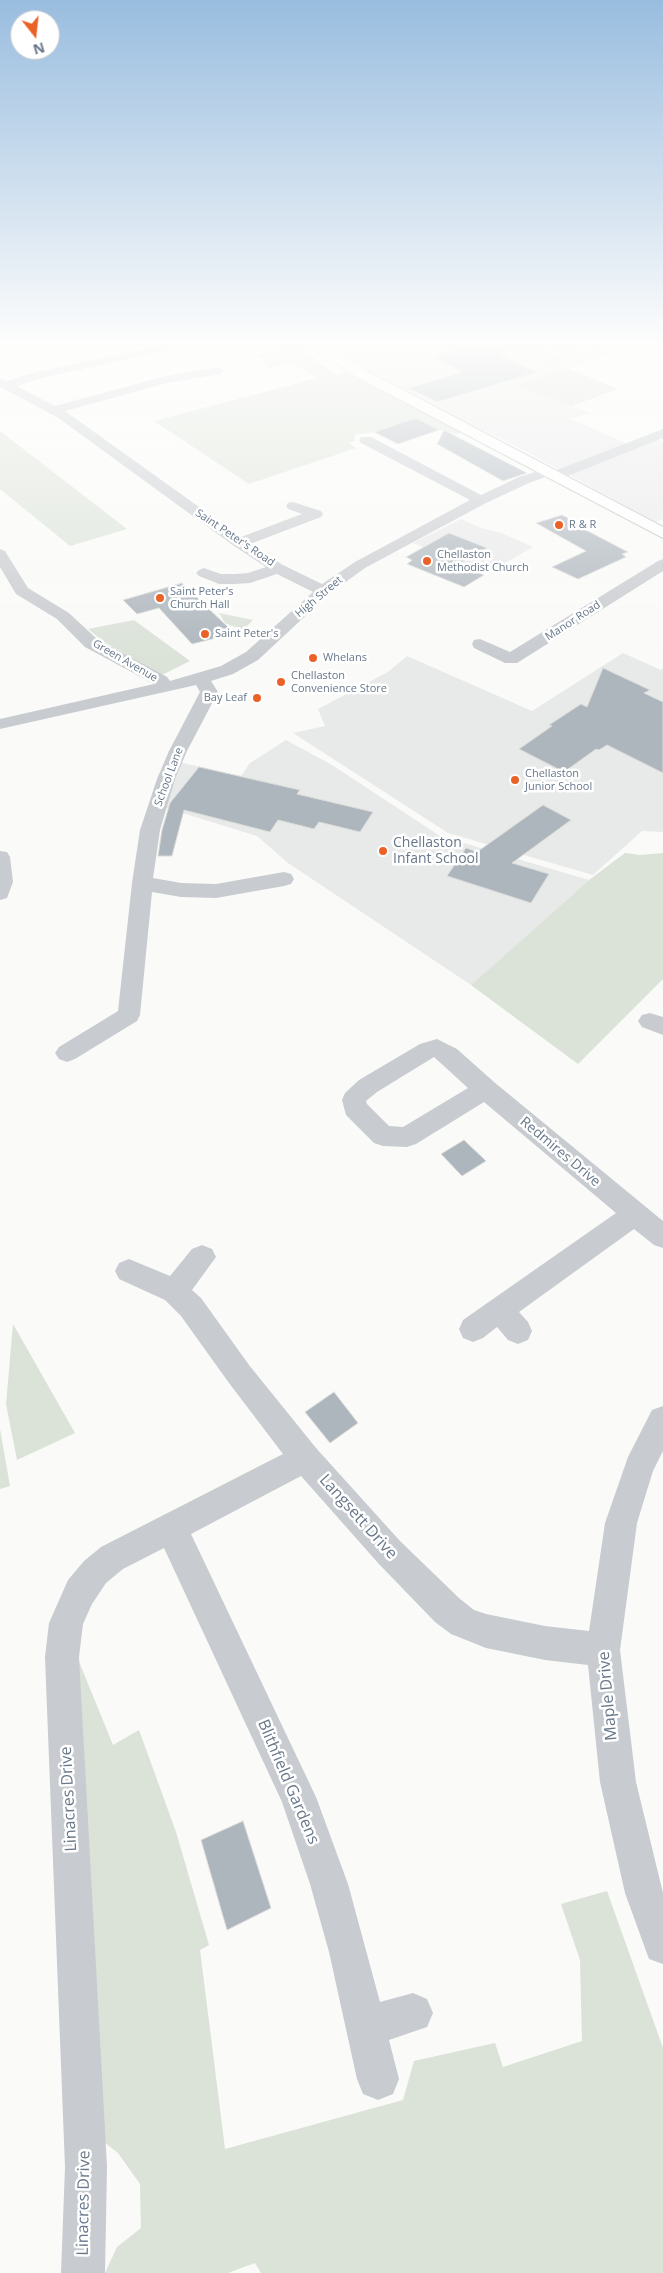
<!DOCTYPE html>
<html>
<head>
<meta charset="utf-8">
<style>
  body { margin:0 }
  #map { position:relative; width:663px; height:2273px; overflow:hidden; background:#fafaf8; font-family:"Open Sans",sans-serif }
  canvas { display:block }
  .north { position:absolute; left:10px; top:10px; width:50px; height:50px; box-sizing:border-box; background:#fff; border:1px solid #c3c9d0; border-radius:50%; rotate:164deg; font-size:14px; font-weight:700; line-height:20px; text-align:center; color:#68788a }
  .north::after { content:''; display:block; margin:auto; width:18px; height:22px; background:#ea6227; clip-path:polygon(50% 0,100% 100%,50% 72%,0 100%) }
</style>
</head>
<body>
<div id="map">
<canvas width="663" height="2273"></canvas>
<div class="north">N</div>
</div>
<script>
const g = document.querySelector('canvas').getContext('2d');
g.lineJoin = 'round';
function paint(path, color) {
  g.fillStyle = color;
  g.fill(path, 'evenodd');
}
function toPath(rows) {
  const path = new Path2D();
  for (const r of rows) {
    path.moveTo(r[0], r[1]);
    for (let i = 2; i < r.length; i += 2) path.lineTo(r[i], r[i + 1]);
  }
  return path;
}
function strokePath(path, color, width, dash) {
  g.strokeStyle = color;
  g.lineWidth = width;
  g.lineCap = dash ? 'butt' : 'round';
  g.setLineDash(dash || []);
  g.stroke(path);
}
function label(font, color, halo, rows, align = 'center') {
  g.font = font + ' "Open Sans",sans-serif';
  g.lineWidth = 5;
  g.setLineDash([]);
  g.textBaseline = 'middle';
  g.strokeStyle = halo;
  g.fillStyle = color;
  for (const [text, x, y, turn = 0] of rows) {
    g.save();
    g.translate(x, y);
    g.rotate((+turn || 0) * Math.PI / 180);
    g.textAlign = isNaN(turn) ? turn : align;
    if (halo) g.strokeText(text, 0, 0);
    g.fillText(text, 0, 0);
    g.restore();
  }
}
paint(toPath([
  [326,341,646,341,515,386,591,413,571,419,628,444,657,439,663,442,663,519,655,522,512,444,433,406,359,364],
  [461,519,481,528,502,533,533,547,488,573,413,543],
  [623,653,661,670,663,668,663,832,642,831,593,875,448,833,293,733,325,726,318,709,388,672,407,656,532,711],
  [286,740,332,765,440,836,589,880,471,985,288,863,257,836,163,807,178,762,241,776,250,763]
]), '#e8e9e9');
paint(toPath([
  [275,341,297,341,317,361,338,375,345,372,462,433,456,434,441,430,432,432,408,421,374,432,355,435,355,441,349,443,356,448,249,484,154,421,317,378,292,363,269,368,260,357,249,358,280,349],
  [550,341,562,341,591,353,572,359,539,344],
  [569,341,600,341,614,347,595,352],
  [535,345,568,360,549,366,515,351],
  [567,368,618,389,572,406,514,386],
  [0,431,127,529,70,546,0,489],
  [219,613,253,620,243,630,225,623],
  [134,620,190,661,162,675,104,642,88,629],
  [625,853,640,855,663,853,663,979,578,1064,471,985,589,880],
  [13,1324,75,1433,17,1460,6,1404],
  [0,1429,10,1486,0,1489],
  [71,1642,113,1745,139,1730,176,1832,209,1945,200,1950,225,2149,403,2100,414,2061,495,2043,503,2067,582,2041,580,1960,561,1904,607,1891,663,2048,663,2273,261,2273,255,2263,228,2273,105,2273,117,2247,141,2228,140,2184,118,2153,104,2142]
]), '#dbe2d8');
const building = toPath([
  [433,341,526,341,526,346,498,354,537,372,437,402,409,388,463,372,433,357,455,351,433,341],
  [416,418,439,430,398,444,374,432,416,418],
  [444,430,527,473,503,481,437,444,444,430],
  [562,515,583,526,580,527,628,552,622,554,626,557,578,579,552,567,586,551,536,523,562,515],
  [449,533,487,548,458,564,484,575,464,587,407,564,412,560,406,557,449,533],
  [182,583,231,630,224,632,228,635,192,644,159,608,137,614,123,600,182,583],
  [603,668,650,690,644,693,663,702,663,773,607,745,599,750,596,749,564,772,519,749,552,726,549,725,581,704,587,707,603,668],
  [199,767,300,790,297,794,373,812,360,832,319,822,314,829,278,820,270,832,184,810,172,856,158,856,162,830,170,803,199,767],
  [543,805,571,820,512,863,549,874,531,903,447,876,466,848,477,852,543,805],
  [464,1140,486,1161,462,1176,441,1154,464,1140],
  [334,1392,358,1423,330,1443,305,1412,334,1392],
  [243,1821,271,1908,227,1930,201,1840,243,1821]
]);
paint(building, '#aeb6bd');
strokePath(building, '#dcdcda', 1);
const major = toPath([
  [303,341,318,341,365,370,663,527,663,538,355,376,303,341]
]);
strokePath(major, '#bbbfc3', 2);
paint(toPath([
  [172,343,176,344,178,346,176,348,34,380,17,386,55,406,166,376,217,367,221,368,223,371,221,374,167,383,65,411,241,537,302,514,288,509,286,506,288,503,293,502,321,511,323,514,321,517,250,544,283,565,322,584,355,562,470,500,361,443,359,440,361,437,371,437,481,495,519,477,548,468,554,471,663,429,663,438,560,479,555,480,548,476,529,483,486,503,365,568,329,594,258,660,233,674,211,681,218,692,187,751,175,779,160,830,153,878,181,883,216,884,284,872,291,874,294,879,291,884,284,886,216,898,181,897,152,892,140,1015,137,1021,75,1059,67,1062,59,1059,55,1053,59,1047,118,1011,132,883,140,830,157,779,169,751,200,692,196,685,0,729,0,719,154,684,85,647,57,619,16,594,0,567,0,549,5,551,28,588,69,613,97,639,167,677,170,681,221,666,246,652,313,592,277,574,250,583,235,584,219,584,199,576,196,573,199,570,204,568,221,574,235,574,248,573,266,567,234,546,57,417,0,387,0,378,7,381,31,373,172,343],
  [663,559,663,571,517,663,505,663,474,648,472,644,474,640,480,639,510,652,658,561,663,559],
  [0,851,7,852,10,857,13,882,7,898,0,900,0,851],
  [650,1013,663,1017,663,1035,642,1027,638,1021,642,1015,650,1013],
  [437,1039,457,1049,494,1082,663,1221,663,1248,654,1245,634,1229,519,1312,528,1322,532,1331,528,1340,518,1344,508,1340,497,1327,483,1338,473,1342,463,1338,459,1329,463,1320,616,1213,484,1102,416,1144,407,1147,383,1146,374,1143,346,1115,342,1100,345,1093,359,1080,420,1044,437,1039],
  [434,1057,468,1088,403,1127,389,1126,367,1104,366,1101,377,1092,434,1057],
  [202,1245,212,1249,216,1257,192,1290,201,1298,249,1365,316,1448,400,1541,459,1598,474,1610,486,1614,545,1626,589,1631,605,1523,628,1457,652,1410,663,1406,663,1451,653,1471,637,1523,620,1650,636,1782,663,1893,663,1964,649,1959,625,1893,600,1782,588,1665,545,1660,486,1648,451,1634,435,1622,378,1563,301,1476,191,1534,316,1797,348,1884,380,2002,413,1993,427,1999,433,2013,427,2027,389,2040,399,2079,393,2094,378,2100,363,2094,357,2079,329,1952,310,1884,282,1802,164,1548,123,1569,106,1583,92,1604,83,1624,79,1657,107,2167,105,2273,61,2273,65,2167,45,1657,49,1623,68,1580,84,1561,101,1547,283,1454,229,1383,181,1316,165,1300,119,1279,115,1271,119,1263,129,1259,170,1276,192,1249,202,1245]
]), '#c8cbcf');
paint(major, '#fff');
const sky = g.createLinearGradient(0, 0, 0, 659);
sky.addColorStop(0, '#99bddf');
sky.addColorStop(0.52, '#fdfdfc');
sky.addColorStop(1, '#fdfdfc00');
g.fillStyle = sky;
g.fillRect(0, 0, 663, 659);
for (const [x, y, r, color] of [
  [559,525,5,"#ea6227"],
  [427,561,5,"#ea6227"],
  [160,598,5,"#ea6227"],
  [205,634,5,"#ea6227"],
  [313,658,5,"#ea6227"],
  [281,682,5,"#ea6227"],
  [257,698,5,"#ea6227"],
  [515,780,5,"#ea6227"],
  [383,851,5,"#ea6227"]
]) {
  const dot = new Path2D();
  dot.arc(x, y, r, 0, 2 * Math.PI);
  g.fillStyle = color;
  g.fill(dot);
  strokePath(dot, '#fff', 2);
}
label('11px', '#68788a', '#fff', [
  ["R & R",569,525],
  ["Chellaston",437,555],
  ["Methodist Church",437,568],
  ["Saint Peter's",170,592],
  ["Church Hall",170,605],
  ["Saint Peter's",215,634],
  ["Whelans",323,658],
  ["Chellaston",291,676],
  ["Convenience Store",291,689],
  ["Bay Leaf",247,698,"right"],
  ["Chellaston",525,774],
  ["Junior School",525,787]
], 'left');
label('11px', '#68788a', '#fff', [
  ["Saint Peter's Road",235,538,34],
  ["High Street",319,597,-40],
  ["Manor Road",573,621,-33],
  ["Green Avenue",125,661,30],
  ["School Lane",169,777,-69]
]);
label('14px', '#68788a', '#fff', [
  ["Chellaston",393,843],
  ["Infant School",393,859]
], 'left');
label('14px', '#68788a', '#fff', [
  ["Redmires Drive",560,1152,40]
]);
label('16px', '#68788a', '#fff', [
  ["Langsett Drive",358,1517,48],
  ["Maple Drive",608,1696,-95],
  ["Blithfield Gardens",288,1782,67],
  ["Linacres Drive",69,1799,-93],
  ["Linacres Drive",84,2203,-89]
]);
</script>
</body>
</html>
